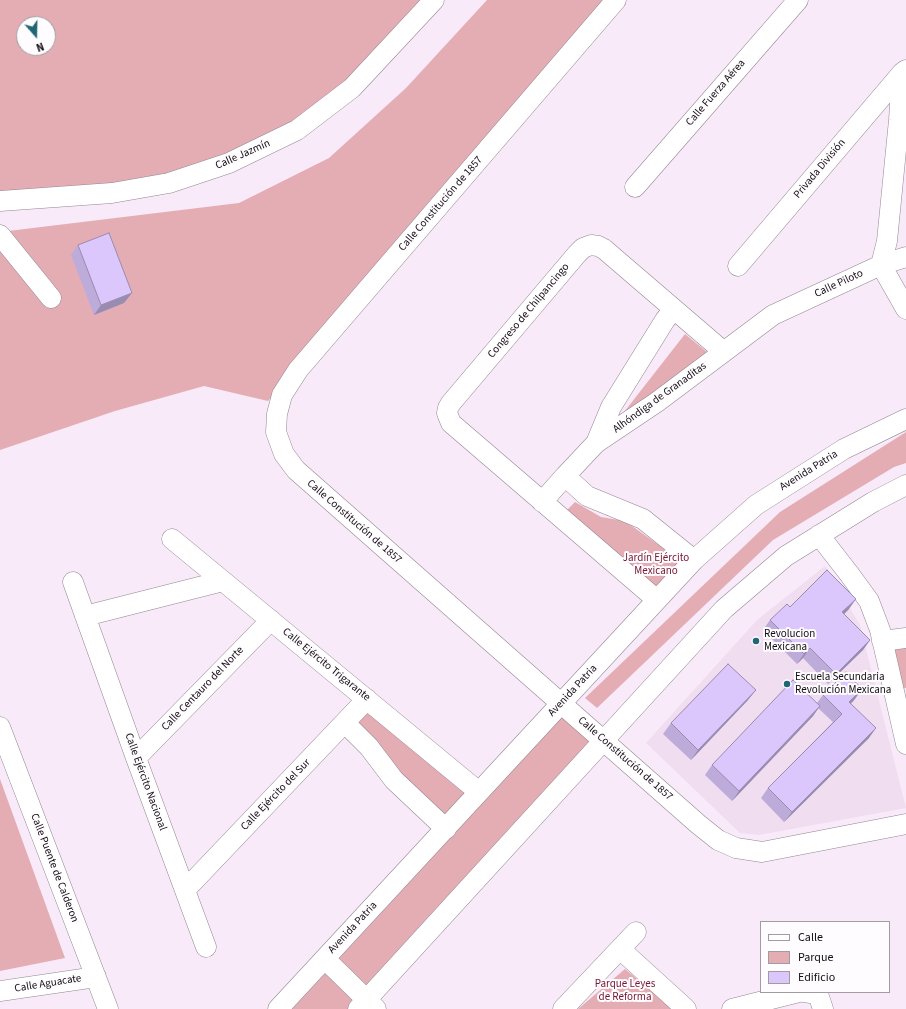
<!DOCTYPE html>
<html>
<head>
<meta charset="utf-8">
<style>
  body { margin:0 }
  #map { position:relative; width:906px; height:1009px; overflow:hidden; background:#f8eaf8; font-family:"Source Sans 3",sans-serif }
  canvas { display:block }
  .legend { position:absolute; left:760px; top:921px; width:130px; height:72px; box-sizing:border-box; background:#fefcfe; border:1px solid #a09ca0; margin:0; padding:5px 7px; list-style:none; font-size:12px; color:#120d12 }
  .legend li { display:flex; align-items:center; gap:8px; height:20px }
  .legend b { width:20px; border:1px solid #a09ca0 }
  .north { position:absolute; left:16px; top:16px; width:40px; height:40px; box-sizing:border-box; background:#fefcfe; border:1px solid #a09ca0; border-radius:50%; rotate:160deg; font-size:11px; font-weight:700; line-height:16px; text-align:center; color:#120d12 }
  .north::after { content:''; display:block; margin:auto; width:14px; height:18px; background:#206775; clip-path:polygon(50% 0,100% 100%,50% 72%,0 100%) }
</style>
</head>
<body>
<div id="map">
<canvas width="906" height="1009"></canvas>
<ul class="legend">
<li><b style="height:5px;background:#fff"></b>Calle</li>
<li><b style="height:11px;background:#e4adb4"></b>Parque</li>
<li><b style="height:11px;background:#dcc7fd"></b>Edificio</li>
</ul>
<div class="north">N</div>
</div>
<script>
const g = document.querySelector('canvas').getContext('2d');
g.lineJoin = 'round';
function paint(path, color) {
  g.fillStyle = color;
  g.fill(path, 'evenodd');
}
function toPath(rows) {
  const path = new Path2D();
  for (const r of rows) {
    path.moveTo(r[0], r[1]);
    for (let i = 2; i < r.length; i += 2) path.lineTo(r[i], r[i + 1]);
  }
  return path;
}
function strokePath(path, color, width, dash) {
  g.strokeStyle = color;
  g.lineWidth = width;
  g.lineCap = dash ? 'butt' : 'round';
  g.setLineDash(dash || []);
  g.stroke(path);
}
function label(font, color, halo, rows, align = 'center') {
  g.font = font + ' "Source Sans 3",sans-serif';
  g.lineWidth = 4;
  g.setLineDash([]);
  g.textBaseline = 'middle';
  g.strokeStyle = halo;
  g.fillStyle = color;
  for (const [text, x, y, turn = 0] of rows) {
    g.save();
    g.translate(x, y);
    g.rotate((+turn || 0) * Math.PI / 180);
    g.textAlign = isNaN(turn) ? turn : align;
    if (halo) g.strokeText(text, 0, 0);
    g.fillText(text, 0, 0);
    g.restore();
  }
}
paint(toPath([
  [825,566,860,625,906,808,759,835,740,833,646,743,757,620]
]), '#f0ddf0');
paint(toPath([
  [0,0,435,0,352,88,229,163,0,203],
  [24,24,48,24,48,48,24,48],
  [487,0,616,0,268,401,204,386,115,411,0,450,0,232,239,203,329,158,406,88],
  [685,334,707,352,644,400,621,416],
  [906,432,906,463,894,467,773,540,597,708,585,698,780,512],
  [575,502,601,517,625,521,684,563,658,592,564,513],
  [906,640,906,688,894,690,883,644],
  [367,699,479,792,446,829,345,723],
  [560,713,599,745,370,995,325,959],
  [0,779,65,958,0,971],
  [324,968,362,1004,358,1009,284,1009],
  [625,969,673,1009,578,1009]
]), '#e4adb4');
const minor = toPath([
  [616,0,298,370,282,395,277,414,276,432,284,454,296,470,698,824,718,840,736,848,762,852,906,824],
  [902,73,899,120,887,241,881,265,906,309],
  [635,187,798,0],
  [0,201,112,193,169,183,229,163,297,130,352,88,434,0],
  [0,235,51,298],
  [738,266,902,73,906,70],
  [596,443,611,407,665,320,674,309],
  [565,476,587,496,643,519,694,560],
  [542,502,565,476,596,443,657,402,773,315,881,265,906,257],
  [819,535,850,575,869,601,880,630,906,744],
  [172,539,479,792],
  [73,582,136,758,206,947],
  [657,600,451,423,447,413,448,408,451,403,577,254,583,248,591,245,598,246,604,249,724,352],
  [85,616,223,581],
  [882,641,906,638],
  [345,723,369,747,394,780,446,829],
  [0,727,108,1009],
  [136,758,271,620],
  [185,890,367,699],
  [620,949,686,1009],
  [325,959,376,1009],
  [0,991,96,977],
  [804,992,818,994,823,1009],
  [278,1009,694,560,756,505,844,449,906,419],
  [358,1009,724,609,786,556,873,502,906,485],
  [563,1009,636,932],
  [732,1009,799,992]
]);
strokePath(minor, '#928692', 21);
strokePath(minor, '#fff', 20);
paint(toPath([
  [78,245,124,303,94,315,71,255],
  [790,607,849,609,844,614,870,640,863,650,828,684,803,658,797,664,763,630,770,620],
  [823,695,855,699,851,704,869,738,784,822,761,798,768,788,833,722,818,708,813,716,732,801,705,775,712,765,817,703],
  [748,700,691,760,663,734,671,723]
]), '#bdabda');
paint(toPath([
  [132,293,124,303,94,315,101,305],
  [856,599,849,609,835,623,842,612],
  [870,640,863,650,828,684,836,674],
  [810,648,803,658,797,664,804,654],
  [862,689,855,699,842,712,849,702],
  [756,690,748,700,691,760,698,750],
  [820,706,813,716,732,801,739,791],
  [876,728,869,738,784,822,792,812]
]), '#9a8bb1');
const building = toPath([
  [109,233,132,293,101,305,78,245,109,233],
  [827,570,856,599,842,612,870,640,836,674,810,648,804,654,770,620,787,604,790,607,827,570],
  [728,664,756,690,698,750,671,723,728,664],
  [846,672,862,689,849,702,876,728,792,812,768,788,842,714,823,695,846,672],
  [793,680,820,706,739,791,712,765,793,680]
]);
paint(building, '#dcc7fd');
strokePath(building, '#9a8bb1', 1);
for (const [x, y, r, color] of [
  [756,641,4,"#206775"],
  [787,684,4,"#206775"]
]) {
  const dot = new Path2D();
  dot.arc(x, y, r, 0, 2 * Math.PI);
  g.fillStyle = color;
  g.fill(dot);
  strokePath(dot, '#fefcfe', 1.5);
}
label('11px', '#120d12', '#fefcfe', [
  ["Calle Fuerza Aérea",716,93,-49],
  ["Calle Jazmín",243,155,-24],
  ["Privada División",820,169,-50],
  ["Calle Constitución de 1857",441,204,-49],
  ["Calle Piloto",839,284,-25],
  ["Congreso de Chilpancingo",529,311,-50],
  ["Alhóndiga de Granaditas",660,398,-36],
  ["Avenida Patria",809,471,-32],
  ["Calle Constitución de 1857",354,522,41],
  ["Calle Ejército Trigarante",326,665,39],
  ["Calle Centauro del Norte",203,689,-46],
  ["Avenida Patria",573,691,-47],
  ["Calle Constitución de 1857",625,759,41],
  ["Calle Ejército Nacional",145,782,70],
  ["Calle Ejército del Sur",276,795,-46],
  ["Calle Puente de Calderon",54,868,69],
  ["Avenida Patria",353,928,-47],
  ["Calle Aguacate",48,984,-9]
]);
label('11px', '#741731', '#fefcfe', [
  ["Jardín Ejército",656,559],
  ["Mexicano",656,572],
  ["Parque Leyes",625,985],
  ["de Reforma",625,998]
]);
label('11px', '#120d12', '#fefcfe', [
  ["Revolucion",764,635],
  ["Mexicana",764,648],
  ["Escuela Secundaria",795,678],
  ["Revolución Mexicana",795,691]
], 'left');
</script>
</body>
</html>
